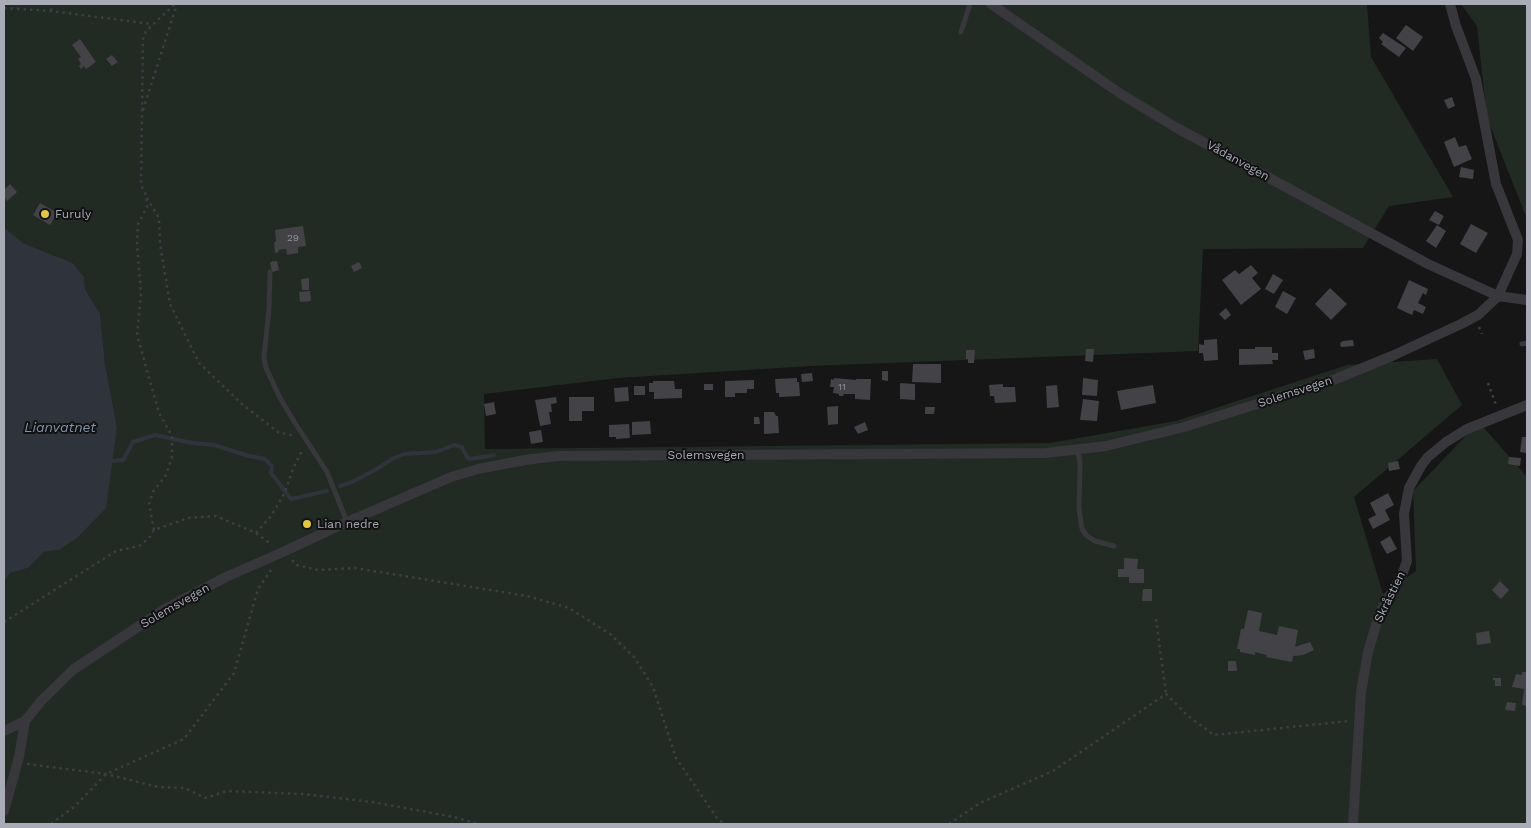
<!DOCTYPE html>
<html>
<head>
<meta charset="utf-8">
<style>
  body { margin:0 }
  #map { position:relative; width:1531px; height:828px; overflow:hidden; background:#161617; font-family:"Work Sans",sans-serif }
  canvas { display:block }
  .frame { position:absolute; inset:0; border:5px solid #a9abb6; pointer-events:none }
</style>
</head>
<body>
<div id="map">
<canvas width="1531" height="828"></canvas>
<div class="frame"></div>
</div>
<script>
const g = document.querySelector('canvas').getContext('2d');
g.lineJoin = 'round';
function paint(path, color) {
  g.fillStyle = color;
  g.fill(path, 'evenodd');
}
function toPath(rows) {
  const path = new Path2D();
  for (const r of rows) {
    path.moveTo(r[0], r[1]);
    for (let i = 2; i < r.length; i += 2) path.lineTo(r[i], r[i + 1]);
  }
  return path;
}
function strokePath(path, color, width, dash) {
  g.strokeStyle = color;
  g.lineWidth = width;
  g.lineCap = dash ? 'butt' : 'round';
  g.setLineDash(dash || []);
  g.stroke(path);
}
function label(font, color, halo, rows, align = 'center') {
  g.font = font + ' "Work Sans",sans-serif';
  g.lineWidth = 4;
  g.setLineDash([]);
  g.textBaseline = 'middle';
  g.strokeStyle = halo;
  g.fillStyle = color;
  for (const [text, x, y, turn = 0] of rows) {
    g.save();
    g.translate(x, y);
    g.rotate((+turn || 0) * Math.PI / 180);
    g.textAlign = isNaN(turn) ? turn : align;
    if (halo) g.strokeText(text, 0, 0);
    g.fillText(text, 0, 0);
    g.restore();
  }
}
paint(toPath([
  [4,4,1367,4,1371,57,1453,197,1389,206,1363,248,1203,249,1198,351,811,366,618,378,484,394,485,449,1050,443,1176,421,1347,365,1437,359,1462,405,1354,497,1383,594,1416,571,1413,491,1479,422,1527,477,1527,824,4,824,4,582,10,573,28,568,44,552,59,550,111,461,117,427,105,363,100,313,85,289,84,277,73,263,23,243,4,227],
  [1461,4,1527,4,1527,219,1487,118,1477,26]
]), '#222a24');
paint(toPath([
  [4,227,23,243,73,263,84,277,85,289,100,313,105,363,117,427,106,508,78,537,59,550,44,552,28,568,10,573,4,582]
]), '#2f343c');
strokePath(toPath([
  [111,461,123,460,133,442,155,435,192,443,214,445,249,456,265,459,272,466,271,473,291,499,327,491],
  [340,486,352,482,375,470,394,458,404,454,436,452,454,445,462,447,467,457,470,459,494,455]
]), '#2f343c', 4);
paint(toPath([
  [1406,25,1423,37,1413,51,1396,38],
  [1383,33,1406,48,1399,57,1381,44,1383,42,1379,38],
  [80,39,96,62,86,69,84,66,81,69,79,66,81,64,78,59,81,57,72,45],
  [112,55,118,62,112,66,106,59],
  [1452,97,1455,106,1448,109,1444,100],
  [1455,137,1459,147,1466,145,1472,159,1454,167,1444,142],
  [1461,167,1474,170,1473,179,1459,177],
  [10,184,17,192,7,201,4,197,4,190],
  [40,203,57,213,50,225,33,215],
  [1435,211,1444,216,1439,225,1429,220],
  [1471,224,1488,233,1476,253,1460,244],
  [1437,225,1446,231,1436,248,1426,241],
  [303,226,306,246,298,247,298,253,287,255,286,249,278,250,279,252,275,253,274,242,276,242,275,230],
  [277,261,279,270,272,272,270,262],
  [359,262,362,268,354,272,351,266],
  [1251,265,1258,273,1252,278,1261,289,1241,305,1222,280,1235,270,1239,274],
  [1273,274,1283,280,1274,294,1265,289],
  [309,278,309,290,302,290,301,279],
  [1409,280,1428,289,1426,295,1423,293,1418,303,1426,307,1423,314,1414,310,1412,315,1397,308],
  [1330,288,1347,304,1331,320,1315,304],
  [310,291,311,301,300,302,299,292],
  [1283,291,1296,298,1287,314,1275,307],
  [1226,308,1231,315,1225,320,1219,314],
  [1217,339,1218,360,1204,361,1203,353,1199,353,1199,344,1204,345,1204,340],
  [1353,340,1354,346,1341,347,1340,343,1343,341],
  [1255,347,1272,347,1272,353,1278,353,1278,360,1272,360,1273,364,1239,365,1239,349,1255,349],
  [1086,349,1094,349,1093,362,1085,361],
  [1314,349,1315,358,1305,360,1303,351],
  [966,350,975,350,974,363,968,363,968,359,966,359],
  [913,364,941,364,941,383,912,382],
  [882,371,888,371,888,381,882,380],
  [812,373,813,381,802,382,801,374],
  [797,378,797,382,799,382,800,396,779,397,779,393,776,393,775,379],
  [834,378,856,380,856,379,871,379,870,400,855,399,855,394,844,394,843,396,839,396,839,394,833,393,834,387,830,387,831,379,834,380],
  [1083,378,1098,380,1097,396,1082,395],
  [754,380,754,389,747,389,747,393,735,393,735,397,725,397,725,381],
  [653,381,674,381,675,389,682,389,682,398,654,399,654,392,649,392,649,383,653,383],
  [900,383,915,384,915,400,900,399],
  [704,384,713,384,713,390,704,390],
  [1003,384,1003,387,1015,387,1016,402,995,403,994,396,990,396,989,385],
  [1057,385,1059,407,1047,408,1046,386],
  [1153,385,1156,403,1121,410,1117,391],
  [634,386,645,386,645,395,634,395],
  [628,387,629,401,615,402,614,388],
  [556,397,557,403,551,404,552,412,549,412,551,424,540,426,535,400],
  [569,397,594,397,594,411,582,411,582,421,569,421],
  [1083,399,1099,401,1097,421,1080,420],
  [494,402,496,414,486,416,484,404],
  [838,406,838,424,828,425,827,407],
  [925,407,935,407,934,414,925,414],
  [764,412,774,412,776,416,778,416,779,433,764,434],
  [754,417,759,417,760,424,754,424],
  [650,421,651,434,632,435,632,422],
  [865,422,868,430,858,434,854,427],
  [629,424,630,438,616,439,616,437,609,437,609,425],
  [541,430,543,442,531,444,529,432],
  [1522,437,1527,437,1527,453,1520,452],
  [1509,457,1521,458,1520,466,1508,464],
  [1398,461,1400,469,1389,471,1388,463],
  [1388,493,1394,505,1385,510,1390,520,1373,529,1368,519,1376,515,1370,503],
  [1390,536,1397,549,1387,554,1380,542],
  [1124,558,1138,559,1137,569,1144,569,1144,583,1129,583,1129,577,1118,577,1118,569,1124,569],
  [1500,581,1509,590,1501,599,1492,590],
  [1143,589,1152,589,1152,601,1142,601],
  [1248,610,1262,613,1259,631,1277,635,1279,626,1298,630,1295,647,1310,642,1314,650,1303,655,1293,656,1292,662,1266,657,1267,655,1255,652,1255,655,1240,652,1240,649,1237,649,1241,629,1244,629],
  [1489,631,1491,643,1477,645,1476,633],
  [1228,661,1236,661,1237,671,1228,671],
  [1522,672,1527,672,1527,706,1522,705,1524,689,1512,687,1516,674,1522,675],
  [1493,678,1501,678,1501,686,1495,686,1495,680,1493,680],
  [1507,702,1516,703,1515,711,1505,710]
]), '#434347');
strokePath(toPath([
  [4,8,51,11,152,24],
  [51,11,52,4],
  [143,110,177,4],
  [147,198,159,218,160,244,170,304,199,363,242,404,278,432,294,436],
  [1479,327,1482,334],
  [1488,383,1496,405],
  [154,530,149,504,153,492,166,475,172,457,172,436,159,413,137,335,141,294,137,244,138,224,147,207,146,195,141,185,143,39,146,31,175,4],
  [256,533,271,516,285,492,293,469,302,450],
  [292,560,297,565,318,570,355,568,527,596,569,608,610,634,634,657,653,687,676,758,717,818,724,824],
  [1156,619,1166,694],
  [4,622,116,551,139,546,149,538,154,530,188,518,216,516,256,533,272,545],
  [27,764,106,774,158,787,185,788,205,798,227,791,303,794,372,802,454,817,478,824],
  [51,824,75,806,106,774,184,739,234,673,258,589,271,570],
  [949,824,980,803,1053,771,1166,694,1188,716,1214,735,1349,721]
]), '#3d3e43', 2.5, [2.5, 4]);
strokePath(toPath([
  [961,32,970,4],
  [270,272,269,309,264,357,266,368,279,396,295,423,327,472,347,522],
  [1522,344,1527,343],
  [1076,450,1079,456,1080,465,1079,508,1082,529,1087,536,1095,541,1114,546]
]), '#37373c', 5);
strokePath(toPath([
  [991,4,1121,94,1177,128,1428,264,1498,296,1527,300],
  [4,731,25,721,42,700,74,669,165,609,226,577,283,552,347,522,451,477,478,469,525,460,558,456,1046,453,1106,446,1184,427,1336,379,1392,356,1461,324,1478,315,1498,296,1517,254,1518,240,1496,184,1476,79,1456,26,1450,4],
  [4,811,19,757,25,721],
  [1353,824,1361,692,1368,652,1378,618,1383,607,1402,575,1407,561,1404,514,1409,488,1421,466,1428,457,1446,442,1467,429,1527,405]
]), '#37373c', 10);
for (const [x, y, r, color] of [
  [45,214,5,"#e2c643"],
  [307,524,5,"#e2c643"]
]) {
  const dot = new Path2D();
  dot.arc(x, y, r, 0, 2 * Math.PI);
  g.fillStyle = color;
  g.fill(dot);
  strokePath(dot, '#111112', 2);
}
label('10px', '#90919a', null, [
  ["29",293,238],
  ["11",842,387]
]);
label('12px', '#a9abb6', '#111112', [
  ["Vådanvegen",1238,161,29],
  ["Solemsvegen",1295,392,-18],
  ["Solemsvegen",706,455],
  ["Skråstien",1390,597,-64],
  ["Solemsvegen",175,606,-30]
]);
label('12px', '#a9abb6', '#111112', [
  ["Furuly",55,214],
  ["Lian nedre",317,524]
], 'left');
label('italic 14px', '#8393ae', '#111112', [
  ["Lianvatnet",60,428]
]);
</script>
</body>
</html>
